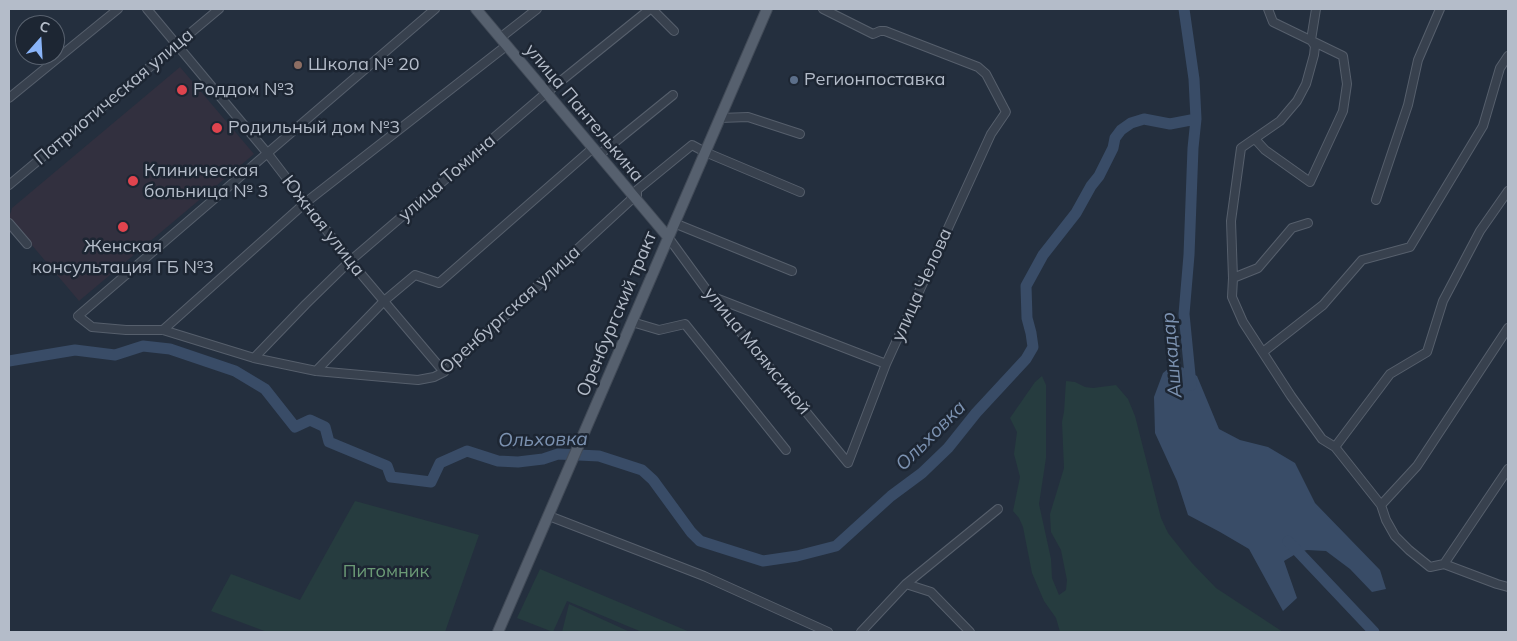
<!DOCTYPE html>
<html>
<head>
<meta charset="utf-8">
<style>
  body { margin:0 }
  #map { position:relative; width:1517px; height:641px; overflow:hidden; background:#242f3e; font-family:Mulish,sans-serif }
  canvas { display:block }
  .frame { position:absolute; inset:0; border:10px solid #b4bcc9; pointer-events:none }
  .north { position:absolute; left:15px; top:15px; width:50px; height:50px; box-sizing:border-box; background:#1d2633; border:1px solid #59626f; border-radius:50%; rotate:19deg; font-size:14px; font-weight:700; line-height:20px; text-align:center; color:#b4bcc9 }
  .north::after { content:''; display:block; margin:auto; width:18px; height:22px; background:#8ab4f8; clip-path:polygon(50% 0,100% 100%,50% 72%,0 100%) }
</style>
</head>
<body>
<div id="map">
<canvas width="1517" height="641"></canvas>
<div class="frame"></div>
<div class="north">С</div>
</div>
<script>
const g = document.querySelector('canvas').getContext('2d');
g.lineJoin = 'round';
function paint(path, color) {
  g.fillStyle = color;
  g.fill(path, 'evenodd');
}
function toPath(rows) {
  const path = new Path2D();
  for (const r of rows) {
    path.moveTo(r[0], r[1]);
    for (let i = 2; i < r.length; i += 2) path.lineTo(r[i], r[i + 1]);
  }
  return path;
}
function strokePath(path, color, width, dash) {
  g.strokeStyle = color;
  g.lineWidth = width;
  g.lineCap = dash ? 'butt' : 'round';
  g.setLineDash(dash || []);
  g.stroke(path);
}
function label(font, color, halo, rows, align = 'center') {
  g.font = font + ' Mulish,sans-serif';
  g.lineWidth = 5;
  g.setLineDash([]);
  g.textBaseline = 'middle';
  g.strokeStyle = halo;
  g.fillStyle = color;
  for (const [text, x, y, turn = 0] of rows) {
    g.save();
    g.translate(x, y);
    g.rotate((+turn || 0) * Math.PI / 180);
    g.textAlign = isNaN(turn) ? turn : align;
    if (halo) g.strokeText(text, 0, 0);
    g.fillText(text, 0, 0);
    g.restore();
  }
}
paint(toPath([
  [180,67,254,154,79,301,9,218,12,208]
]), '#32303f');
paint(toPath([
  [1042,376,1046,385,1046,458,1039,504,1051,559,1052,578,1059,595,1066,590,1067,580,1061,550,1051,532,1050,514,1064,468,1062,422,1064,412,1066,381,1075,382,1085,387,1093,388,1116,385,1128,399,1135,416,1161,518,1168,533,1192,563,1216,588,1283,632,1060,632,1056,618,1044,601,1032,573,1023,527,1019,518,1013,511,1020,477,1014,454,1017,432,1010,418,1035,382],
  [355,501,479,535,445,632,267,632,211,611,231,574,300,600],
  [540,569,690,632,642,632,567,601,553,632,517,618],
  [569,604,630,632,562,632]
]), '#263c3f');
paint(toPath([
  [1175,363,1197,376,1219,429,1240,440,1268,447,1295,463,1315,503,1380,570,1386,589,1372,592,1350,569,1326,551,1307,550,1299,552,1284,561,1297,598,1283,611,1249,549,1220,532,1188,515,1177,481,1155,433,1154,397,1163,373]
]), '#394c67');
strokePath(toPath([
  [1184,9,1194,79,1196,119,1193,148,1189,255,1184,314,1191,385],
  [9,361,75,350,115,355,143,346,170,349,235,371,265,389,295,427,310,420,325,427,329,442,387,466,391,477,431,482,440,463,467,451,498,461,518,462,543,459,558,454,599,456,642,470,653,480,691,532,700,541,763,561,797,556,836,546,891,496,922,473,948,448,976,413,1026,359,1033,347,1031,333,1027,318,1026,286,1043,255,1076,213,1091,186,1099,176,1113,148,1115,138,1121,130,1131,123,1144,119,1170,124,1196,119],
  [1288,541,1374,632]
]), '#394c67', 11);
const minor = toPath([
  [147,9,268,154,350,261,444,372],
  [435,9,78,316,92,327,126,330,163,330,254,358,316,371,406,379,418,380,434,377,444,372,634,197],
  [652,9,674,31],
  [1316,9,1311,40,1315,46,1314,55,1306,84,1297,101,1280,121,1241,148,1231,221,1233,278,1232,297,1243,322,1291,396,1322,439,1335,447,1381,505,1386,520,1395,536,1409,550,1430,567,1444,564,1497,584,1508,587],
  [500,38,537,9],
  [9,98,118,9],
  [720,118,748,117,800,134],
  [1255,139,1265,150,1310,182,1343,111,1347,84,1343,56,1273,22,1268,9],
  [599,155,673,95],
  [9,185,219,9],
  [1376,200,1408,105,1418,60,1440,9],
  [637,201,637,190,692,145,705,152,800,192],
  [9,223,27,244],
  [674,223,792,271],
  [668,237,711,296,848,463,886,364,991,134,1006,112,986,74,978,67,885,31,880,31,873,34,823,9],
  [1233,278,1258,268,1292,228,1308,223],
  [713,297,886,364],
  [632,322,659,330,685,324,786,450],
  [163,330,305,203,506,46],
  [1263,352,1323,305,1362,260,1410,247,1483,126,1500,68,1508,56],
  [254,358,306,304,350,261,546,93,650,9],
  [316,371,384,301,415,275,439,283,593,148],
  [1335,447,1390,374,1427,352,1443,301,1480,231,1508,191],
  [1381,505,1417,466,1508,328],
  [549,516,704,576,828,632],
  [1444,564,1508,469],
  [906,584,931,592,970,632],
  [861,632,906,584,998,509]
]);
const major = toPath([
  [476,9,668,237],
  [498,632,767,9]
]);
strokePath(minor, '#565f6c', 10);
strokePath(major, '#414a57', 12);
strokePath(minor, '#38414e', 8);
strokePath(major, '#56606e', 10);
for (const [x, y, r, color] of [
  [298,65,5,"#8d6e63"],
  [794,80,5,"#5c6f8a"],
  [182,90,6,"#e0444e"],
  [217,128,6,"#e0444e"],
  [133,181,6,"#e0444e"],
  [123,227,6,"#e0444e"]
]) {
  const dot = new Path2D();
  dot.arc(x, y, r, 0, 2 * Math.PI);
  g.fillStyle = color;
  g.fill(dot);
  strokePath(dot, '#1d2633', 2);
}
label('18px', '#b4bcc9', '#1d2633', [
  ["Школа № 20",308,65],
  ["Регионпоставка",804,80],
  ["Роддом №3",193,90],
  ["Родильный дом №3",228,128],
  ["Клиническая",144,171],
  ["больница № 3",144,192],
  ["Женская",123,247,"center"],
  ["консультация ГБ №3",123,268,"center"]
], 'left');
label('18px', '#b4bcc9', '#1d2633', [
  ["Патриотическая улица",114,97,-40],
  ["улица Пантелькина",584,113,50],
  ["улица Томина",447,178,-41],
  ["Южная улица",323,226,52],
  ["улица Челова",922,285,-66],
  ["Оренбургская улица",510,310,-42],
  ["Оренбургский тракт",617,314,-67],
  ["улица Маямсиной",757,351,51]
]);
label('18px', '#6b9a76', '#1d2633', [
  ["Питомник",386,572]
]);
label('italic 19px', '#7c92b1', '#1d2633', [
  ["Ашкадар",1172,355,-95],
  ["Ольховка",931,436,-45],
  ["Ольховка",543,440,-1]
]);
</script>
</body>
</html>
